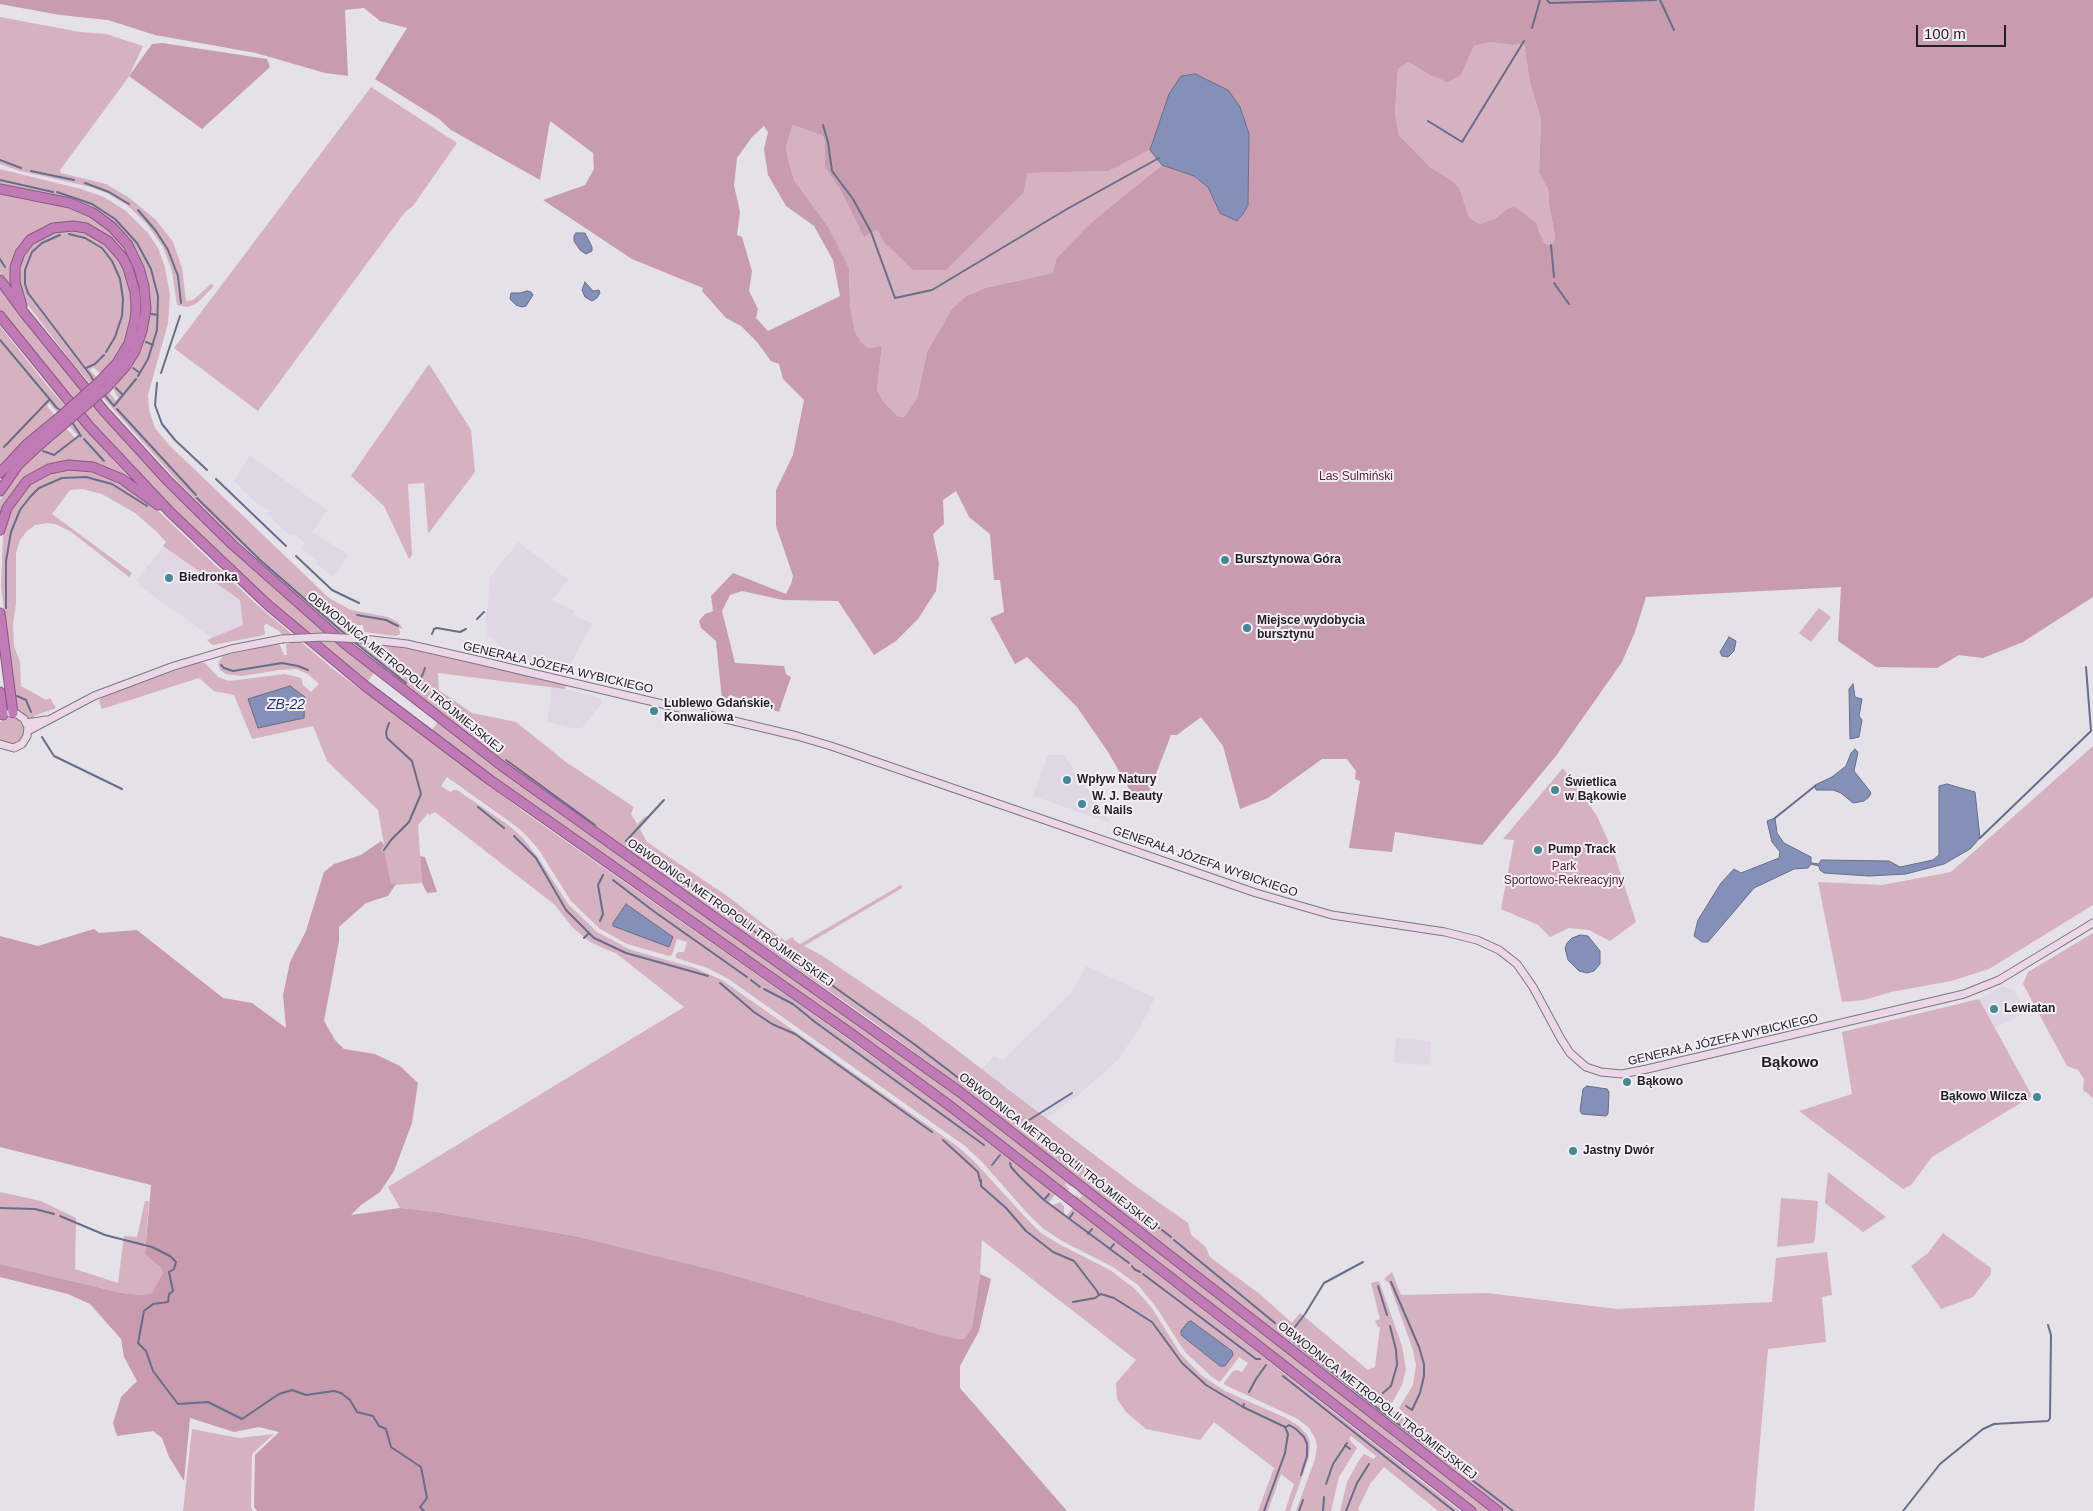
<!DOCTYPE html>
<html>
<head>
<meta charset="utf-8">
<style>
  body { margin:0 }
  #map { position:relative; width:2093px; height:1511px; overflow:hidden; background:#e5e1e8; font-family:Helvetica,sans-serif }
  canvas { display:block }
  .scale { position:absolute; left:1916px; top:25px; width:90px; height:22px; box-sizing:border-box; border:2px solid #211f22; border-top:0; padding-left:6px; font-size:15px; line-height:18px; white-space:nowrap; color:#211f22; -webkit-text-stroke:4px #f2eef5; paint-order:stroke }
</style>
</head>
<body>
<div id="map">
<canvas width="2093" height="1511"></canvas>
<div class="scale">100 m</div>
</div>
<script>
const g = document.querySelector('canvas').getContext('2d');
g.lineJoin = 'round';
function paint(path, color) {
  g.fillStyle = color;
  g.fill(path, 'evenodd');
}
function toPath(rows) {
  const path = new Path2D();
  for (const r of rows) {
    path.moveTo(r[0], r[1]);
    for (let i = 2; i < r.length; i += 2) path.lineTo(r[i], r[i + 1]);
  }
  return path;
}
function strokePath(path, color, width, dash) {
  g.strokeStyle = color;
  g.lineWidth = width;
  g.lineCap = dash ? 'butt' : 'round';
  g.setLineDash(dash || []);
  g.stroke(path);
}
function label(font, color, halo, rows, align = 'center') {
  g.font = font + ' Helvetica,sans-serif';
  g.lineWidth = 4;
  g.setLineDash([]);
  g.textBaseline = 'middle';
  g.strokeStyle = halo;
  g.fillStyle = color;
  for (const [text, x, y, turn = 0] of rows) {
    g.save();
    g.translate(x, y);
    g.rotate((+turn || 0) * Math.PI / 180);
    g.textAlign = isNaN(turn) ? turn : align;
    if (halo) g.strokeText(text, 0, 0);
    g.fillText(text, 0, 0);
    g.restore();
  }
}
paint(toPath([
  [250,456,327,510,312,532,349,555,333,577,315,563,318,560,315,560,302,548,305,543,294,534,291,537,291,534,288,534,267,514,269,511,254,501,234,481],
  [518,542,568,580,552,600,575,611,572,615,592,623,568,669,508,655,510,653,487,635,488,628,485,616,488,605,490,577],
  [163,546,240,600,243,625,212,638,140,586,137,580],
  [552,686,601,698,602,703,583,727,577,729,547,722],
  [1048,755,1062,755,1064,756,1111,823,1033,796],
  [1086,966,1155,998,1139,1029,1117,1061,1078,1095,1047,1118,1011,1090,981,1070,994,1056,1003,1060,1071,993],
  [2002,986,2014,990,2026,1012,1995,1028,1979,999],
  [1396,1038,1431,1041,1429,1065,1394,1063]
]), '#e0d7e5');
paint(toPath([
  [0,17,80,32,106,34,143,46,128,78,60,170,61,173,106,184,128,197,155,219,173,242,182,268,186,301,193,300,211,284,214,286,197,303,188,307,177,305,172,271,163,247,146,223,128,206,107,193,91,187,20,171,0,164],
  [1491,42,1512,45,1524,44,1530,83,1541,119,1539,173,1549,191,1549,205,1555,236,1554,242,1551,245,1545,244,1539,230,1507,209,1496,218,1480,224,1469,218,1448,178,1431,168,1399,135,1395,114,1398,69,1409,62,1428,74,1461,75,1474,46],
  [371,87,457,143,413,206,405,212,258,411,174,348],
  [793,125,823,136,825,142,825,167,843,193,864,236,877,228,884,242,1022,193,1028,173,1109,171,1150,150,1162,165,1093,221,1053,273,985,288,966,296,951,310,927,352,917,398,904,417,897,416,883,401,877,389,882,348,879,346,869,348,861,342,855,332,850,305,849,268,829,228,794,180,788,159,786,146],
  [0,169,81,189,104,197,126,211,148,233,158,248,165,267,170,295,168,323,148,395,149,410,155,428,169,445,329,598,351,610,388,617,398,622,403,629,399,628,400,634,396,636,364,632,363,625,354,625,354,631,362,643,367,644,377,653,380,652,381,644,397,646,566,684,565,689,438,673,439,690,472,713,516,722,566,762,634,807,631,814,637,824,646,816,649,818,640,829,647,842,730,898,785,941,793,937,794,940,800,944,901,885,902,888,804,946,821,955,920,1022,1134,1185,1188,1223,1191,1235,1205,1246,1210,1257,1261,1295,1292,1323,1300,1313,1368,1370,1375,1367,1380,1327,1378,1327,1375,1321,1380,1319,1371,1283,1379,1281,1402,1346,1406,1369,1402,1385,1392,1403,1380,1397,1378,1399,1405,1420,1407,1417,1399,1408,1413,1385,1416,1365,1413,1350,1389,1283,1384,1279,1392,1272,1401,1295,1487,1293,1617,1309,1772,1302,1776,1258,1827,1252,1832,1295,1822,1297,1826,1342,1768,1349,1754,1511,1505,1511,966,1090,872,1021,561,803,454,724,331,625,230,534,179,483,73,364,24,300,19,287,18,271,22,256,34,241,61,229,82,230,102,240,118,256,130,283,133,312,128,335,118,356,102,375,93,367,90,370,97,378,91,383,103,397,109,392,116,401,118,398,112,386,142,341,142,269,98,214,0,188],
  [0,193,69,207,88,215,106,227,121,242,129,254,135,267,142,296,142,318,132,351,109,382,106,380,124,358,137,284,132,267,106,235,55,224,37,231,26,240,12,288,0,272],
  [0,287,49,351,112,426,324,631,374,673,367,682,265,597,169,506,101,434,0,311],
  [0,326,49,388,132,481,90,465,33,475,0,520,0,500,19,469,65,427,75,438,78,436,49,403,47,406,56,416,0,469],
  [429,364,471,430,475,472,428,534,424,483,408,484,412,555,409,559,384,506,351,476],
  [73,469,95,472,128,487,153,506,254,602,333,669,527,814,806,1009,952,1114,1055,1194,1049,1203,1053,1205,1060,1202,1064,1206,1064,1213,1066,1216,1073,1208,1460,1511,1438,1511,1384,1467,1370,1484,1358,1509,1360,1511,1340,1511,1347,1482,1358,1462,1364,1454,1374,1459,1376,1456,1351,1436,1349,1439,1357,1448,1339,1477,1331,1511,1296,1511,1315,1459,1317,1446,1315,1438,1309,1428,1298,1419,1225,1385,1224,1383,1233,1371,1237,1370,1242,1372,1248,1363,1239,1357,1221,1381,1219,1382,1212,1377,1185,1352,1156,1307,1138,1285,1113,1267,1062,1241,1044,1229,1029,1215,982,1162,965,1146,730,980,708,968,676,958,675,956,678,952,684,952,687,942,677,939,672,955,669,956,627,944,600,929,571,901,539,850,526,835,517,827,447,777,441,786,450,792,454,790,457,790,507,824,522,837,537,856,568,904,597,932,631,950,695,968,722,980,957,1146,973,1160,1026,1218,1041,1233,1059,1244,1110,1270,1135,1289,1152,1308,1180,1353,1201,1375,1225,1391,1286,1418,1299,1426,1307,1435,1310,1442,1309,1457,1290,1511,1285,1511,1294,1484,1281,1474,1268,1511,1258,1511,1274,1468,1214,1422,1200,1440,1146,1429,1126,1412,1117,1399,1116,1383,1136,1360,982,1240,980,1274,972,1328,964,1339,952,1338,722,1272,575,1236,437,1212,400,1208,388,1187,684,1007,617,954,590,942,573,928,555,905,435,812,429,815,428,813,418,825,422,883,391,885,385,853,381,850,384,845,378,810,327,761,313,726,252,739,234,695,214,691,199,678,102,709,99,701,102,697,199,662,205,663,218,677,229,681,285,674,301,678,303,685,311,692,319,684,308,674,296,669,279,670,242,676,226,674,220,670,218,663,223,656,279,643,284,655,287,655,286,644,290,644,279,631,267,624,264,625,265,635,213,645,210,643,207,640,243,625,240,600,163,546,166,542,157,532,135,513,102,494,82,489,70,490,52,514,132,573,129,577,70,531,55,524,47,523,35,525,27,531,20,540,16,553,16,604,13,624,14,646,20,662,21,686,46,700,50,698,56,708,34,716,34,719,26,718,16,711,1,586,3,535,8,515,14,502,27,487,52,472],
  [1819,608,1831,617,1811,642,1799,633],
  [9,718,17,719,24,727,24,735,20,741,14,745,0,740,0,722],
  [438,722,579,827,822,997,945,1085,1073,1184,1071,1187,1066,1183,1065,1185,1069,1189,1067,1192,543,814,430,732],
  [2093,746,2093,905,1989,969,1951,981,1891,992,1864,1000,1842,1002,1818,882,1882,885,1951,872],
  [1563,768,1597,816,1615,856,1636,922,1610,941,1589,930,1569,928,1550,937,1538,925,1501,909,1514,840,1503,839],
  [2093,933,2093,1098,2083,1090,2084,1079,2078,1070,2067,1066,2023,984,2028,972],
  [1979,999,2032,1096,1932,1157,1911,1185,1903,1189,1799,1111,1852,1094,1842,1032],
  [1828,1172,1886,1217,1863,1232,1825,1203],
  [1080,1189,1490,1511,1474,1511,1073,1197,1076,1195,1080,1198,1082,1196,1078,1192],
  [0,1192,41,1201,76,1218,75,1269,118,1283,124,1236,137,1237,145,1201,149,1201,145,1253,160,1267,163,1273,156,1288,152,1293,141,1295,122,1293,0,1264],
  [1781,1198,1818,1201,1815,1239,1813,1243,1777,1247],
  [1943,1233,1991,1268,1991,1274,1973,1297,1941,1309,1911,1266,1928,1253],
  [192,1429,239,1438,274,1434,252,1454,251,1508,253,1511,183,1511]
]), '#d6b1bf');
paint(toPath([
  [0,0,2093,0,2093,597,2023,642,1983,658,1959,655,1937,668,1876,667,1838,641,1841,587,1646,597,1635,632,1622,662,1556,756,1482,845,1395,832,1392,852,1349,848,1360,781,1355,779,1356,771,1347,759,1322,759,1268,798,1240,809,1223,746,1201,717,1177,735,1171,735,1149,792,1146,796,1136,801,1108,752,1077,707,1027,657,1015,664,990,618,1004,612,1000,580,994,580,990,534,969,517,956,491,943,500,944,524,933,534,939,563,936,591,918,619,896,641,874,655,838,601,783,600,742,591,730,595,722,611,735,663,784,666,786,674,791,677,779,712,730,695,723,709,716,641,701,628,699,621,705,614,713,611,711,596,733,573,786,594,791,584,793,576,776,526,776,490,793,455,804,400,783,379,779,364,771,361,757,342,741,326,726,318,702,291,703,288,632,259,543,200,585,185,594,169,593,153,550,121,540,180,451,130,439,119,375,79,407,28,380,21,364,8,345,10,348,76,325,73,256,53,155,35,108,20,60,15,0,4],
  [1491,42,1512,45,1524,44,1530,83,1541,119,1539,173,1549,191,1549,205,1555,236,1554,242,1551,245,1545,244,1535,222,1515,207,1507,209,1496,218,1480,224,1469,218,1459,188,1448,178,1431,168,1399,135,1395,114,1398,69,1409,62,1428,74,1448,82,1461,75,1474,46],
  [1195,74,1210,82,1249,134,1248,205,1220,213,1208,187,1194,176,1162,165,1093,221,1057,258,1053,273,985,288,966,296,951,310,927,352,917,398,904,417,897,416,883,401,877,389,882,347,879,346,869,348,861,342,855,332,850,305,849,268,829,228,794,180,788,159,786,146,793,125,823,136,825,142,825,167,842,192,864,237,877,229,884,242,913,270,946,270,1023,193,1028,173,1109,171,1150,150,1169,95,1182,76],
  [764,126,768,132,764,149,768,175,786,206,814,226,833,260,840,296,768,331,756,318,758,309,749,291,752,271,742,237,737,235,740,212,734,185,737,158,752,137],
  [162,43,267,59,270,67,202,129,129,76,152,44],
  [381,841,384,845,381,850,385,853,391,884,396,884,388,896,366,903,339,927,339,941,324,1021,335,1040,344,1049,375,1054,400,1066,418,1083,412,1123,394,1171,380,1192,361,1205,351,1215,400,1208,437,1212,575,1236,722,1272,952,1338,964,1339,972,1328,980,1274,991,1279,979,1331,960,1366,960,1388,1067,1511,257,1511,254,1507,255,1455,279,1432,259,1427,234,1432,190,1418,184,1481,169,1457,162,1438,153,1431,117,1436,113,1423,121,1397,137,1381,124,1357,121,1339,90,1304,68,1294,0,1277,0,1264,122,1293,141,1295,152,1293,163,1273,160,1267,145,1254,151,1185,0,1147,0,936,38,946,94,929,99,933,137,930,223,998,252,1003,286,1028,283,995,290,962,306,931,324,872,334,864,361,855],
  [420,856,425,857,437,892,427,893,422,883]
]), '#c99bae');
const water = toPath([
  [1195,74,1228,90,1240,107,1249,134,1248,205,1243,214,1237,221,1220,213,1208,187,1194,176,1162,165,1150,150,1169,94,1181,76,1195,74],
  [576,233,585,233,592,247,592,251,586,254,580,250,574,241,574,236,576,233],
  [585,282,593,291,599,290,600,293,597,298,592,301,585,297,582,290,585,282],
  [527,291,531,292,533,295,526,306,522,307,516,305,510,299,511,293,520,293,527,291],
  [1729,637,1736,641,1734,651,1728,657,1722,656,1720,652,1729,637],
  [1853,684,1855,697,1862,699,1859,716,1862,720,1859,737,1850,739,1849,689,1853,684],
  [290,686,305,697,304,718,258,728,248,699,290,686],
  [1855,749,1858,752,1854,771,1869,790,1871,793,1869,797,1864,801,1853,803,1841,793,1833,790,1816,790,1815,785,1832,777,1846,766,1851,753,1855,749],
  [1947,784,1975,792,1980,838,1970,849,1944,864,1906,874,1869,876,1824,873,1820,870,1819,866,1811,864,1808,868,1794,869,1754,888,1708,942,1702,942,1694,936,1698,920,1721,883,1734,869,1741,873,1779,858,1780,852,1772,842,1767,821,1775,818,1777,833,1784,843,1811,857,1811,863,1819,864,1821,860,1889,861,1900,867,1933,860,1939,855,1939,786,1947,784],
  [626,904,673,937,669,947,613,926,613,923,626,904],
  [1580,935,1588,936,1600,951,1600,964,1594,971,1587,973,1579,971,1568,960,1565,948,1567,943,1572,938,1580,935],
  [1587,1086,1607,1089,1609,1092,1608,1114,1606,1116,1582,1114,1580,1111,1583,1089,1587,1086],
  [1191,1321,1232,1351,1233,1355,1225,1366,1220,1366,1181,1335,1181,1331,1188,1322,1191,1321]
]);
paint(water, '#8490b8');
strokePath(water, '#666e8b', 1);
strokePath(toPath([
  [1547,0,1550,3,1656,0],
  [1660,0,1674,30],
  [1532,28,1540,0],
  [1428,121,1462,142,1524,41],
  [823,125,828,142,832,171,853,199,871,232,895,298,932,290,1067,209,1159,158],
  [0,160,21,168],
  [31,171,74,180],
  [0,180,53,192],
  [85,183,109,192,129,204],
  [57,192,92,204,115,219,137,243,151,269,158,296,157,330,148,359,138,376],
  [138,210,156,231,168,250,178,276,181,303],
  [69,234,85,238,102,248,112,261,120,279,123,299,122,316,115,337,106,352],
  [60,235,42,243,32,252,25,270,25,284,28,293,91,376,94,382],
  [1551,245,1554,277],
  [0,259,5,267],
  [1554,283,1569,304],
  [151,314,158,315],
  [0,340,57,408,62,411],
  [146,342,153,345],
  [86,368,95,364,104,355],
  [133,368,140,373],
  [161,373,180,316],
  [157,383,155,405,162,424,175,440,207,470],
  [116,388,123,395],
  [103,393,114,406],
  [114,406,136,379],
  [117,409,196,495],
  [72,422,81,436],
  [84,439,104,461],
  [4,447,49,400],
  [43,451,54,455,80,435],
  [216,479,286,546],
  [197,498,260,560,346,635],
  [296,556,332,590,359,603],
  [6,608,6,561,11,532,20,510,30,497,39,488,62,478,86,477,112,484,147,506],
  [357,615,386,620,398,626],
  [477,619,484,612],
  [432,634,434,629,437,628,460,632,466,629],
  [353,641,406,683],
  [221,665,224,668,233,671,282,663,298,666,308,670],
  [419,684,425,668],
  [17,696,26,700,31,712],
  [42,737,54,756,122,789],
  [506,760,595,825],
  [478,807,504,828],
  [1775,818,1815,786],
  [514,836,536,858,566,910,594,938,626,953,708,976],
  [1980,838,2091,731,2086,667],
  [626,841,664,800],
  [636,848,685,881,773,945],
  [384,850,391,840,409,822,421,794,412,761,387,738,386,732,389,723],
  [613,880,652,910,747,977],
  [600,921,603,914,598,885,603,875],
  [584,938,589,933],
  [777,947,784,952],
  [788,955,814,975,826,981,914,1044,1007,1115],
  [751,980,760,987],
  [720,983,754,1012,772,1024,795,1034,932,1132],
  [764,989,793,1004,815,1022,984,1145],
  [1021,1127,1026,1122,1072,1093],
  [1030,1131,1045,1139,1078,1163],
  [943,1140,978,1172,980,1181],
  [1010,1163,1011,1167,1020,1177,1044,1200,1129,1263],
  [992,1165,1000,1155],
  [1082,1166,1095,1176],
  [1098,1179,1159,1228],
  [981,1180,981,1186,1006,1208,1026,1231,1053,1252,1074,1261,1097,1291,1099,1295],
  [1044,1200,1049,1194],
  [0,1208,35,1209,54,1214],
  [60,1216,105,1235,152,1247,170,1256,176,1262,174,1269,169,1272,173,1291,169,1294,168,1302,153,1304,144,1311,138,1343,146,1351,153,1371,178,1404,208,1402,242,1419,279,1394,292,1390,306,1395,334,1391,341,1393,350,1400,357,1412,373,1416,379,1426,386,1429,391,1447,421,1467,427,1498,420,1507,424,1511],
  [1069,1219,1073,1213],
  [1162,1230,1171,1237],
  [1088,1234,1092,1229],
  [1174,1240,1275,1323],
  [1110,1249,1114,1244],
  [1132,1266,1134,1269,1140,1272],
  [1143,1274,1256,1359,1260,1359],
  [1391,1282,1419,1347,1424,1364,1424,1376,1420,1393,1412,1410,1406,1406],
  [1378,1286,1387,1315],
  [1073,1302,1095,1298,1101,1294,1114,1298,1152,1322,1182,1363,1206,1385,1243,1407,1244,1404],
  [1288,1336,1305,1314,1324,1283,1363,1262],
  [1293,1341,1381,1411,1513,1511],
  [1283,1376,1454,1511],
  [1249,1392,1256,1379,1266,1365],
  [1383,1393,1391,1386,1397,1365,1396,1350,1390,1326],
  [1243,1407,1285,1427,1288,1434,1285,1453,1264,1511],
  [1286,1427,1289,1425,1296,1429,1304,1437,1307,1444,1307,1456,1301,1475],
  [1345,1445,1350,1449],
  [1326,1484,1333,1464,1347,1443],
  [1299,1511,1303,1500],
  [1323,1511,1324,1497],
  [1346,1511,1357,1483,1369,1464],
  [1903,1511,1940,1464,1983,1429,1994,1424,2048,1421,2050,1418,2051,1335,2048,1325]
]), '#666e8b', 2);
const secondary = toPath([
  [363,639,407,644,477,660,797,736,831,746,1256,893,1332,915,1445,932,1477,940,1499,950,1517,964,1533,987,1561,1039,1570,1053,1586,1067,1601,1072,1622,1074,1647,1069,1964,994,1999,980,2093,923],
  [26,723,46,720],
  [28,731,94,696,174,666,231,649,282,639],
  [0,744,14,748,22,744,27,736,28,727,24,719,17,714,10,713]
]);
const motorway = toPath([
  [0,189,70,203,93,213,112,227,128,245,139,268,144,286,146,309,142,331,135,351,125,367,106,388],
  [0,280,25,314,104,411,167,480,233,545,345,644,502,766,960,1092,1498,1511],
  [22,306,15,282,15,267,20,253,30,240,53,228,73,226,86,228,108,241,123,258,128,268,135,292,136,308,135,320,129,343,117,363,100,381],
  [0,316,89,426,171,513,268,605,364,685,490,780,853,1035,950,1106,1471,1511],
  [0,473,26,445,61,416],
  [0,491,18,465,38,446,66,422],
  [0,530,7,508,27,481,49,469,69,465,93,467,122,479,158,505],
  [0,613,13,713],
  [0,692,3,715]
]);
strokePath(secondary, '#7b787e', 9);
strokePath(motorway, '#885a82', 11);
strokePath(secondary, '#ecd7e9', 7);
strokePath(motorway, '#c07ab5', 9);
const secondaryBridge = toPath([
  [282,639,323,637,363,639]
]);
const motorwayBridge = toPath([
  [61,416,100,381],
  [66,422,106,388]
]);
strokePath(secondaryBridge, '#7b787e', 9, []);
strokePath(motorwayBridge, '#885a82', 11, []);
strokePath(secondaryBridge, '#ecd7e9', 7);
strokePath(motorwayBridge, '#c07ab5', 9);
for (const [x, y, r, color] of [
  [1225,560,5,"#448996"],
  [169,578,5,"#448996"],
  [1247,628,5,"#448996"],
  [654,711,5,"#448996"],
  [1067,780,5,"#448996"],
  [1555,790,5,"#448996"],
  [1082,804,5,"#448996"],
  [1538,850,5,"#448996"],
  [1994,1009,5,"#448996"],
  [1627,1082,5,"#448996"],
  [2037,1097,5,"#448996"],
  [1573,1151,5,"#448996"]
]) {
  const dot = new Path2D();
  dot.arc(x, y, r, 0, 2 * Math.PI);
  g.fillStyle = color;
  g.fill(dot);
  strokePath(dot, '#f2eef5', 2);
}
label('12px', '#571e3a', '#f2eef5', [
  ["Las Sulmiński",1356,477],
  ["Park",1564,867],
  ["Sportowo-Rekreacyjny",1564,881]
]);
label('bold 12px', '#211f22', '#f2eef5', [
  ["Bursztynowa Góra",1235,560],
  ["Biedronka",179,578],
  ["Miejsce wydobycia",1257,621],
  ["bursztynu",1257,635],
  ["Lublewo Gdańskie,",664,704],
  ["Konwaliowa",664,718],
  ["Wpływ Natury",1077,780],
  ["Świetlica",1565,783],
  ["w Bąkowie",1565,797],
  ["W. J. Beauty",1092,797],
  ["& Nails",1092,811],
  ["Pump Track",1548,850],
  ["Lewiatan",2004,1009],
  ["Bąkowo",1637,1082],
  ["Bąkowo Wilcza",2027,1097,"right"],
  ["Jastny Dwór",1583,1151]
], 'left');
label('12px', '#211f22', '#f2eef5', [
  ["GENERAŁA JÓZEFA WYBICKIEGO",558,668,13],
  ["OBWODNICA METROPOLII TRÓJMIEJSKIEJ",405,673,39],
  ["GENERAŁA JÓZEFA WYBICKIEGO",1205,862,19],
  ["OBWODNICA METROPOLII TRÓJMIEJSKIEJ",730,913,35],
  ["GENERAŁA JÓZEFA WYBICKIEGO",1723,1040,-13],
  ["OBWODNICA METROPOLII TRÓJMIEJSKIEJ",1058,1152,38],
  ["OBWODNICA METROPOLII TRÓJMIEJSKIEJ",1377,1401,38]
]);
label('italic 14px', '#293468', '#f2eef5', [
  ["ZB-22",286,705]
]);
label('bold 15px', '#211f22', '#f2eef5', [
  ["Bąkowo",1790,1063]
]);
</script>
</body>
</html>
